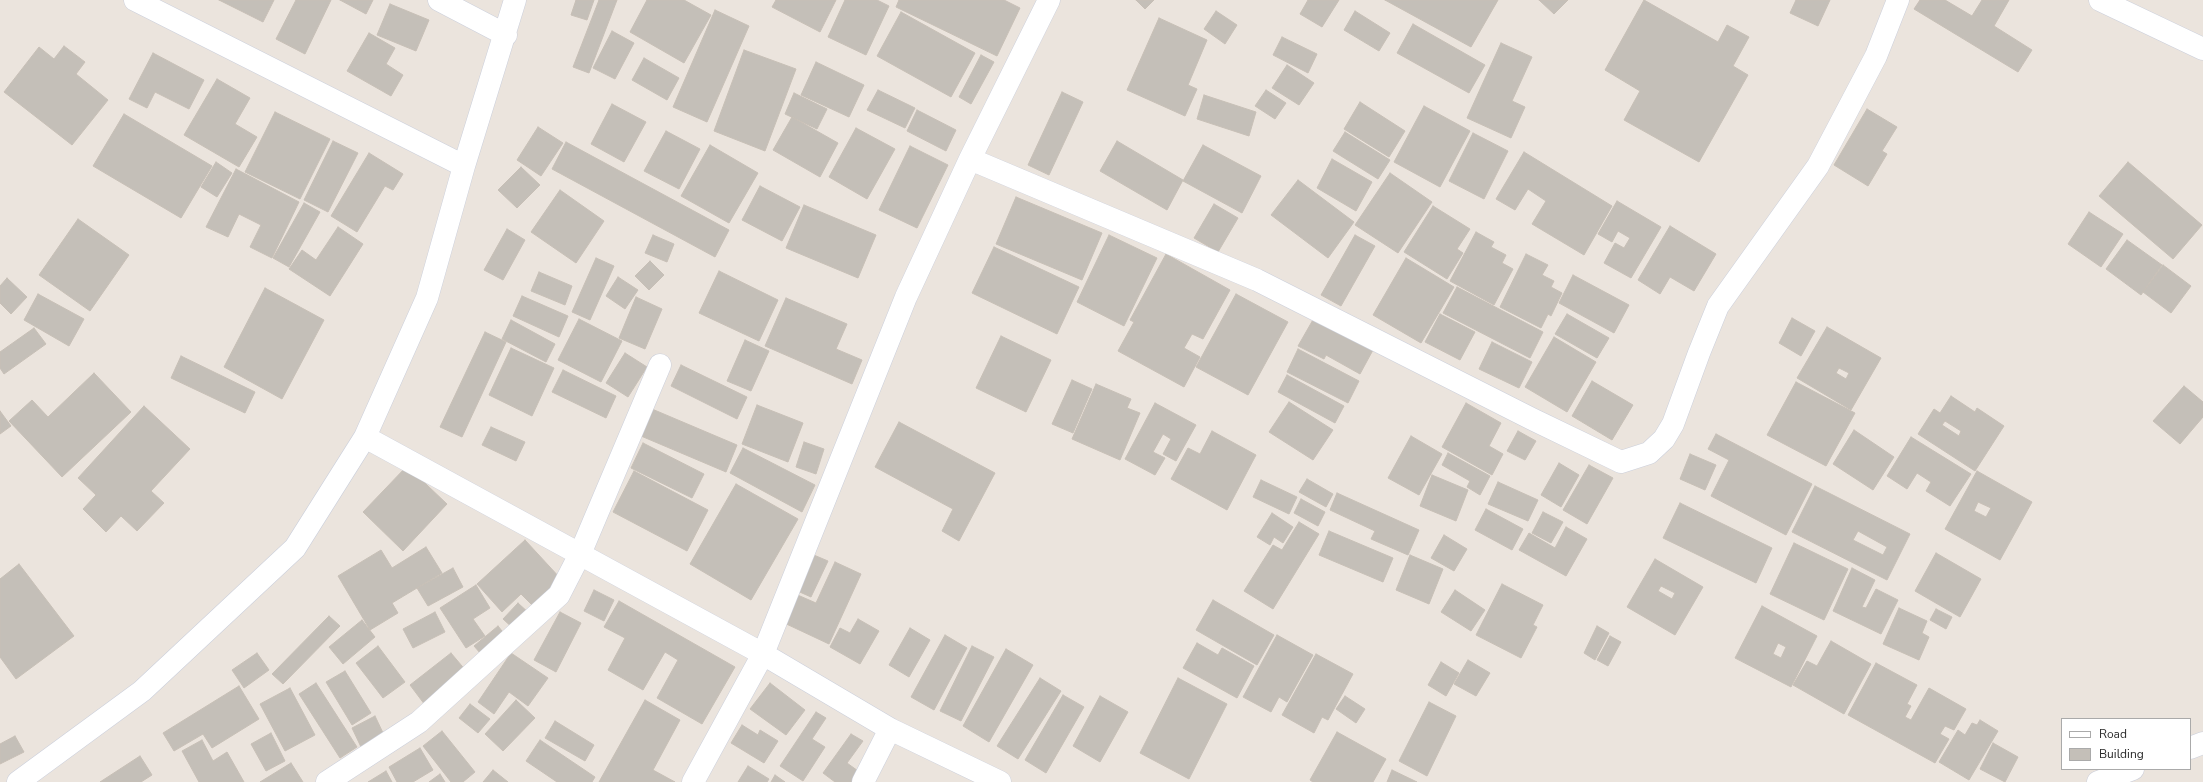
<!DOCTYPE html>
<html>
<head>
<meta charset="utf-8">
<style>
  body { margin:0 }
  #map { position:relative; width:2203px; height:782px; overflow:hidden; background:#ebe4dd; font-family:"Nunito Sans",sans-serif }
  canvas { display:block }
  .legend { position:absolute; left:2061px; top:718px; width:130px; height:52px; box-sizing:border-box; background:#fff; border:1px solid #aaa; margin:0; padding:5px 7px; list-style:none; font-size:12px; color:#2a2a2a }
  .legend li { display:flex; align-items:center; gap:8px; height:20px }
  .legend b { width:20px; border:1px solid #aaa }
</style>
</head>
<body>
<div id="map">
<canvas width="2203" height="782"></canvas>
<ul class="legend">
<li><b style="height:5px;background:#fff"></b>Road</li>
<li><b style="height:11px;background:#c4bfb8"></b>Building</li>
</ul>
</div>
<script>
const g = document.querySelector('canvas').getContext('2d');
g.lineJoin = 'round';
function paint(path, color) {
  g.fillStyle = color;
  g.fill(path, 'evenodd');
}
function toPath(rows) {
  const path = new Path2D();
  for (const r of rows) {
    path.moveTo(r[0], r[1]);
    for (let i = 2; i < r.length; i += 2) path.lineTo(r[i], r[i + 1]);
  }
  return path;
}
function strokePath(path, color, width, dash) {
  g.strokeStyle = color;
  g.lineWidth = width;
  g.lineCap = dash ? 'butt' : 'round';
  g.setLineDash(dash || []);
  g.stroke(path);
}
const building = toPath([
  [219,0,274,0,263,22,219,0],
  [296,0,331,0,305,54,276,39,296,0],
  [340,0,373,0,366,14,340,0],
  [576,0,594,0,587,20,571,15,576,0],
  [599,0,617,0,589,73,573,67,599,0],
  [647,0,684,0,711,15,684,63,630,32,647,0],
  [776,0,836,0,820,32,772,7,776,0],
  [845,0,877,0,889,6,866,55,828,37,845,0],
  [899,0,1004,0,1020,8,997,56,896,7,899,0],
  [1136,0,1154,0,1145,9,1136,0],
  [1308,0,1339,0,1322,27,1300,14,1308,0],
  [1385,0,1498,0,1471,47,1385,0],
  [1539,0,1568,0,1554,14,1539,0],
  [1644,0,1718,42,1727,25,1749,37,1733,66,1748,75,1699,162,1624,120,1640,91,1605,70,1644,0],
  [1796,0,1830,0,1818,26,1790,13,1796,0],
  [1920,0,1945,0,1972,16,1982,0,2009,0,1994,26,2032,50,2018,72,1914,9,1920,0],
  [390,4,429,20,416,51,377,35,390,4],
  [715,10,749,26,707,122,673,107,715,10],
  [1216,11,1237,25,1225,44,1204,29,1216,11],
  [1355,11,1390,33,1379,51,1344,30,1355,11],
  [901,12,975,53,951,97,877,56,901,12],
  [1159,18,1207,40,1188,85,1197,89,1185,116,1127,90,1159,18],
  [1413,24,1485,65,1469,93,1397,53,1413,24],
  [612,31,634,43,615,79,593,68,612,31],
  [369,33,395,48,386,64,403,75,391,96,347,71,369,33],
  [1282,37,1317,54,1308,73,1273,55,1282,37],
  [1501,43,1532,57,1512,101,1525,107,1511,138,1467,118,1501,43],
  [64,46,85,62,76,74,108,100,72,145,4,92,39,47,54,59,64,46],
  [744,50,796,69,765,151,714,131,744,50],
  [153,53,204,80,189,109,155,92,147,108,129,99,153,53],
  [981,55,994,62,971,104,959,97,981,55],
  [644,58,679,78,667,100,632,80,644,58],
  [816,62,864,85,849,117,801,95,816,62],
  [1287,65,1314,83,1299,105,1272,88,1287,65],
  [217,79,250,98,235,124,257,137,239,167,184,135,217,79],
  [878,90,915,108,905,128,867,110,878,90],
  [1266,90,1286,103,1275,119,1255,106,1266,90],
  [1062,92,1083,102,1049,175,1028,165,1062,92],
  [794,93,827,109,817,129,785,114,794,93],
  [1204,95,1256,112,1249,136,1197,119,1204,95],
  [1360,102,1405,131,1389,157,1344,129,1360,102],
  [612,104,646,122,624,162,591,144,612,104],
  [1424,106,1470,131,1440,187,1394,162,1424,106],
  [1867,109,1897,127,1882,151,1887,154,1868,186,1834,165,1867,109],
  [917,110,956,130,946,151,907,131,917,110],
  [275,112,330,139,300,199,245,172,275,112],
  [124,114,212,166,181,218,93,166,124,114],
  [792,117,838,143,820,177,773,150,792,117],
  [538,127,563,143,541,176,517,160,538,127],
  [856,128,895,149,867,199,829,177,856,128],
  [666,131,700,149,679,189,644,171,666,131],
  [1345,132,1390,160,1378,179,1333,151,1345,132],
  [1473,133,1508,151,1484,199,1449,181,1473,133],
  [333,141,358,153,328,212,304,200,333,141],
  [1117,141,1183,180,1167,210,1100,171,1117,141],
  [566,142,729,230,715,257,552,169,566,142],
  [710,145,758,173,729,223,681,196,710,145],
  [1203,145,1261,176,1242,213,1183,181,1203,145],
  [910,146,948,165,917,228,879,210,910,146],
  [1524,152,1612,206,1584,255,1532,224,1546,201,1528,189,1515,210,1496,199,1524,152],
  [369,153,403,174,393,190,385,186,357,232,331,216,369,153],
  [1332,159,1372,182,1356,211,1317,188,1332,159],
  [216,162,232,173,217,197,201,187,216,162],
  [2128,162,2202,225,2173,259,2099,196,2128,162],
  [521,167,540,185,517,208,498,190,521,167],
  [236,169,299,202,272,258,250,247,261,225,239,214,228,237,206,227,236,169],
  [1390,173,1432,202,1398,253,1355,225,1390,173],
  [1298,180,1354,222,1328,258,1271,215,1298,180],
  [760,186,800,207,782,241,742,220,760,186],
  [560,190,604,221,576,263,531,232,560,190],
  [1016,197,1102,233,1082,280,996,244,1016,197],
  [1617,201,1661,227,1631,278,1604,263,1615,243,1624,248,1630,238,1618,231,1612,242,1598,234,1617,201],
  [304,203,320,212,289,267,273,258,304,203],
  [1214,204,1238,218,1218,252,1194,238,1214,204],
  [804,205,876,235,858,278,786,248,804,205],
  [1433,206,1470,229,1457,249,1463,253,1447,279,1404,252,1433,206],
  [2089,212,2123,234,2101,267,2068,244,2089,212],
  [78,219,129,255,90,311,39,275,78,219],
  [1670,226,1716,254,1694,291,1670,277,1660,294,1638,280,1670,226],
  [338,227,363,244,330,296,289,269,302,250,316,260,338,227],
  [507,229,525,240,503,280,484,270,507,229],
  [1476,232,1494,242,1491,247,1506,255,1502,263,1513,269,1494,305,1450,281,1476,232],
  [653,235,674,244,667,262,645,253,653,235],
  [1109,235,1157,258,1124,326,1077,302,1109,235],
  [1355,235,1375,246,1341,306,1321,295,1355,235],
  [2127,240,2162,265,2141,295,2106,269,2127,240],
  [994,247,1079,287,1057,334,972,293,994,247],
  [1166,254,1230,290,1203,339,1192,334,1184,348,1200,357,1184,387,1118,351,1134,322,1130,320,1166,254],
  [1526,254,1548,265,1542,275,1554,281,1551,287,1562,293,1551,316,1548,314,1541,328,1500,307,1526,254],
  [596,258,614,266,590,320,572,312,596,258],
  [1406,258,1454,287,1421,343,1373,315,1406,258],
  [650,261,664,275,649,290,635,276,650,261],
  [2163,265,2191,286,2171,313,2143,292,2163,265],
  [719,271,778,300,759,341,699,313,719,271],
  [539,272,572,286,565,305,531,291,539,272],
  [1573,275,1629,305,1614,333,1559,303,1573,275],
  [618,277,638,290,625,309,606,296,618,277],
  [7,278,27,297,11,314,0,303,0,286,7,278],
  [1457,287,1543,332,1530,358,1443,313,1457,287],
  [265,288,324,320,282,399,224,367,265,288],
  [38,294,84,319,69,346,24,320,38,294],
  [1236,294,1288,322,1248,395,1196,367,1236,294],
  [522,296,568,316,559,337,513,316,522,296],
  [636,297,662,309,645,349,619,338,636,297],
  [786,298,847,324,836,349,862,360,852,384,765,346,786,298],
  [1440,314,1475,332,1460,360,1425,342,1440,314],
  [1567,314,1609,338,1597,358,1555,334,1567,314],
  [1314,318,1373,350,1360,374,1326,355,1324,359,1298,346,1314,318],
  [1792,318,1815,331,1801,356,1779,343,1792,318],
  [579,319,622,341,601,382,558,360,579,319],
  [511,320,555,344,546,362,502,339,511,320],
  [1827,327,1881,358,1851,410,1797,378,1827,327],
  [1839,368,1849,373,1846,379,1836,373,1839,368],
  [34,328,46,344,4,374,0,368,0,352,34,328],
  [485,332,506,342,462,437,440,427,485,332],
  [1001,336,1051,360,1026,412,976,388,1001,336],
  [1554,337,1596,362,1567,412,1525,387,1554,337],
  [745,340,769,351,751,391,727,381,745,340],
  [1492,342,1532,362,1519,388,1479,369,1492,342],
  [511,348,554,368,532,416,489,395,511,348],
  [1298,349,1359,381,1348,403,1287,372,1298,349],
  [625,353,647,367,628,397,606,383,625,353],
  [181,356,255,392,245,413,171,378,181,356],
  [681,365,747,397,737,419,671,386,681,365],
  [563,370,616,396,606,418,552,392,563,370],
  [94,373,131,412,62,477,9,421,32,400,48,417,94,373],
  [1287,375,1344,406,1335,423,1278,392,1287,375],
  [1072,380,1092,389,1073,433,1052,424,1072,380],
  [1592,381,1633,405,1612,440,1572,416,1592,381],
  [1796,382,1855,413,1826,466,1767,435,1796,382],
  [1096,384,1131,399,1127,408,1140,413,1120,460,1072,439,1096,384],
  [2184,386,2203,402,2203,417,2180,444,2153,421,2184,386],
  [1951,396,1975,412,1977,408,2004,426,1975,471,1918,434,1934,409,1940,413,1951,396],
  [1945,421,1961,431,1959,436,1942,425,1945,421],
  [1289,402,1333,430,1313,460,1269,432,1289,402],
  [1155,403,1196,425,1176,461,1163,454,1171,439,1163,434,1153,452,1165,458,1155,475,1125,459,1155,403],
  [1466,403,1501,423,1489,446,1503,454,1492,475,1442,447,1466,403],
  [757,405,803,423,788,462,742,444,757,405],
  [144,406,190,449,151,491,164,503,137,531,121,516,106,532,83,509,96,495,78,478,144,406],
  [652,409,737,445,726,472,641,436,652,409],
  [0,411,11,426,0,434,0,411],
  [899,422,995,473,959,541,942,531,953,509,875,467,899,422],
  [491,427,525,442,516,461,482,445,491,427],
  [1854,430,1894,457,1873,490,1833,464,1854,430],
  [1212,431,1256,455,1227,510,1171,479,1188,448,1200,454,1212,431],
  [1518,431,1536,441,1525,460,1507,451,1518,431],
  [1716,434,1812,484,1786,535,1711,496,1729,460,1708,449,1716,434],
  [1411,436,1442,454,1419,495,1388,478,1411,436],
  [1911,437,1971,474,1950,506,1926,491,1931,482,1917,473,1907,489,1887,476,1911,437],
  [804,442,824,449,816,474,796,467,804,442],
  [643,443,704,474,692,498,631,468,643,443],
  [743,448,815,485,802,512,730,473,743,448],
  [1448,453,1490,476,1480,495,1467,487,1470,481,1442,465,1448,453],
  [1690,454,1716,465,1705,490,1680,479,1690,454],
  [1559,463,1579,475,1561,507,1541,495,1559,463],
  [1589,465,1613,478,1587,524,1563,510,1589,465],
  [407,466,447,504,403,551,363,512,407,466],
  [634,471,708,510,687,551,613,512,634,471],
  [1977,471,2032,502,2000,560,1945,529,1977,471],
  [1978,502,1991,508,1986,517,1974,511,1978,502],
  [1432,475,1468,490,1456,521,1420,506,1432,475],
  [1307,479,1333,494,1326,507,1299,492,1307,479],
  [1261,480,1297,497,1289,514,1253,497,1261,480],
  [1498,482,1538,500,1528,521,1488,504,1498,482],
  [736,484,798,519,751,600,690,564,736,484],
  [1815,486,1910,534,1887,580,1792,532,1815,486],
  [1858,531,1887,547,1883,555,1853,540,1858,531],
  [1337,493,1419,530,1408,555,1371,539,1375,531,1330,510,1337,493],
  [1301,499,1325,512,1318,526,1294,513,1301,499],
  [1680,503,1772,548,1756,583,1663,538,1680,503],
  [1486,509,1523,529,1512,550,1475,530,1486,509],
  [1543,512,1563,522,1551,543,1532,533,1543,512],
  [1272,513,1293,527,1283,543,1274,537,1270,545,1257,537,1272,513],
  [1299,522,1319,534,1273,609,1244,591,1273,545,1282,550,1299,522],
  [1566,527,1587,539,1566,576,1519,550,1529,533,1555,548,1566,527],
  [1329,531,1393,558,1383,582,1319,555,1329,531],
  [1444,535,1467,549,1454,571,1431,558,1444,535],
  [525,540,561,579,532,605,521,594,502,612,477,584,525,540],
  [1794,543,1848,569,1824,620,1770,594,1794,543],
  [426,547,442,573,392,603,398,613,370,630,338,576,381,550,392,568,426,547],
  [809,553,828,561,811,597,793,589,809,553],
  [1936,553,1981,579,1960,617,1915,591,1936,553],
  [1410,555,1443,569,1429,604,1396,590,1410,555],
  [1655,559,1703,587,1675,635,1627,607,1655,559],
  [1661,586,1675,593,1672,599,1658,591,1661,586],
  [835,562,861,574,829,644,780,621,793,593,816,603,835,562],
  [19,564,74,636,16,679,0,657,0,579,19,564],
  [453,568,463,587,428,606,417,588,453,568],
  [1852,568,1875,580,1862,607,1866,608,1876,589,1898,600,1881,634,1833,611,1852,568],
  [1502,584,1543,605,1533,625,1537,627,1521,658,1476,635,1502,584],
  [476,585,490,608,473,619,485,636,466,648,440,608,476,585],
  [594,590,614,600,604,621,584,611,594,590],
  [1455,590,1485,610,1471,631,1441,612,1455,590],
  [1213,600,1274,635,1257,665,1196,630,1213,600],
  [619,601,735,667,702,724,657,698,678,660,665,652,643,690,608,670,625,638,604,627,619,601],
  [518,603,530,614,515,630,503,619,518,603],
  [1762,606,1817,636,1791,687,1735,658,1762,606],
  [1778,643,1786,647,1781,658,1773,654,1778,643],
  [1899,608,1927,621,1922,633,1929,637,1919,660,1883,644,1899,608],
  [1936,609,1952,617,1946,629,1930,620,1936,609],
  [435,612,445,632,413,648,403,629,435,612],
  [560,612,581,623,556,672,534,660,560,612],
  [329,616,340,626,283,684,272,674,329,616],
  [858,619,879,631,860,664,830,647,840,628,850,633,858,619],
  [362,620,375,637,343,664,329,647,362,620],
  [498,626,510,641,487,661,474,646,498,626],
  [1597,626,1609,633,1595,660,1584,653,1597,626],
  [910,628,930,640,909,677,889,665,910,628],
  [945,635,967,648,934,710,911,697,945,635],
  [1277,635,1313,655,1287,702,1279,697,1271,712,1243,697,1277,635],
  [1610,636,1621,642,1608,666,1597,660,1610,636],
  [1831,641,1871,664,1844,714,1793,685,1807,661,1817,666,1831,641],
  [1197,643,1218,655,1222,648,1254,666,1237,698,1183,668,1197,643],
  [378,646,405,682,383,698,356,663,378,646],
  [972,646,994,657,961,721,940,711,972,646],
  [1006,649,1033,665,989,742,963,726,1006,649],
  [257,653,269,670,244,688,232,670,257,653],
  [451,653,467,672,425,705,410,685,451,653],
  [511,653,548,678,528,706,509,692,494,714,478,702,511,653],
  [1316,654,1353,674,1328,720,1322,717,1314,733,1282,715,1316,654],
  [1468,660,1490,673,1476,696,1454,684,1468,660],
  [1441,662,1459,673,1446,696,1428,685,1441,662],
  [1876,663,1917,685,1907,704,1911,706,1905,717,1911,720,1929,688,1966,709,1954,730,1945,726,1940,734,1949,739,1935,763,1848,715,1876,663],
  [345,671,371,713,352,725,326,682,345,671],
  [1040,678,1061,691,1018,759,997,746,1040,678],
  [1178,678,1227,704,1189,779,1140,753,1178,678],
  [316,683,357,747,340,758,299,694,316,683],
  [770,683,805,710,786,735,750,709,770,683],
  [239,686,259,719,212,748,203,734,174,751,163,733,239,686],
  [290,688,315,735,285,751,260,704,290,688],
  [1063,695,1084,707,1046,773,1025,760,1063,695],
  [1100,696,1128,712,1100,762,1073,746,1100,696],
  [1345,696,1365,709,1356,723,1336,709,1345,696],
  [516,700,535,718,503,751,485,734,516,700],
  [645,700,680,720,653,770,675,782,599,782,645,700],
  [1429,702,1456,716,1427,776,1399,761,1429,702],
  [470,704,490,719,478,733,459,718,470,704],
  [816,712,826,718,812,739,825,747,803,781,780,766,816,712],
  [375,716,384,735,361,747,352,728,375,716],
  [1980,720,1998,731,1969,780,1939,762,1958,730,1965,735,1972,723,1977,725,1980,720],
  [555,721,594,745,585,761,545,738,555,721],
  [742,725,758,735,760,730,778,741,764,763,731,743,742,725],
  [442,731,475,772,463,782,451,782,423,746,442,731],
  [1337,732,1386,759,1373,782,1313,782,1310,780,1337,732],
  [271,733,285,761,266,771,251,744,271,733],
  [851,734,863,741,847,763,865,776,861,782,835,782,823,773,851,734],
  [15,736,24,752,0,764,0,744,15,736],
  [202,740,213,761,227,752,244,782,199,782,182,751,202,740],
  [540,740,595,777,592,782,557,782,526,761,540,740],
  [1993,743,2018,757,2005,782,1980,769,1993,743],
  [420,748,433,770,413,782,397,782,389,767,420,748],
  [140,756,152,775,141,782,100,782,140,756],
  [291,763,303,782,260,782,291,763],
  [748,766,769,779,767,782,738,782,748,766],
  [493,770,508,782,483,782,493,770],
  [1392,770,1417,782,1387,782,1392,770],
  [386,771,392,782,368,782,386,771],
  [440,774,445,782,429,782,440,774],
  [775,775,785,782,771,782,775,775]
]);
paint(building, '#c4bfb8');
strokePath(building, '#c7bfb6', 1);
const street = toPath([
  [135,0,464,166],
  [439,0,506,35],
  [2100,0,2203,49],
  [970,159,1257,280,1532,419,1621,462,1649,453,1664,439,1673,424,1699,353,1718,306,1818,166,1876,56,1898,0],
  [365,437,763,654,890,729,1000,782],
  [2190,748,2203,743],
  [18,782,142,691,295,548,365,437,427,298,464,166,515,0],
  [327,782,419,722,559,595,580,554,660,365],
  [693,782,763,654,906,297,970,159,1049,0],
  [863,782,890,729],
  [2098,782,2133,769]
]);
strokePath(street, '#cbcfdb', 23);
strokePath(street, '#fff', 22);
</script>
</body>
</html>
